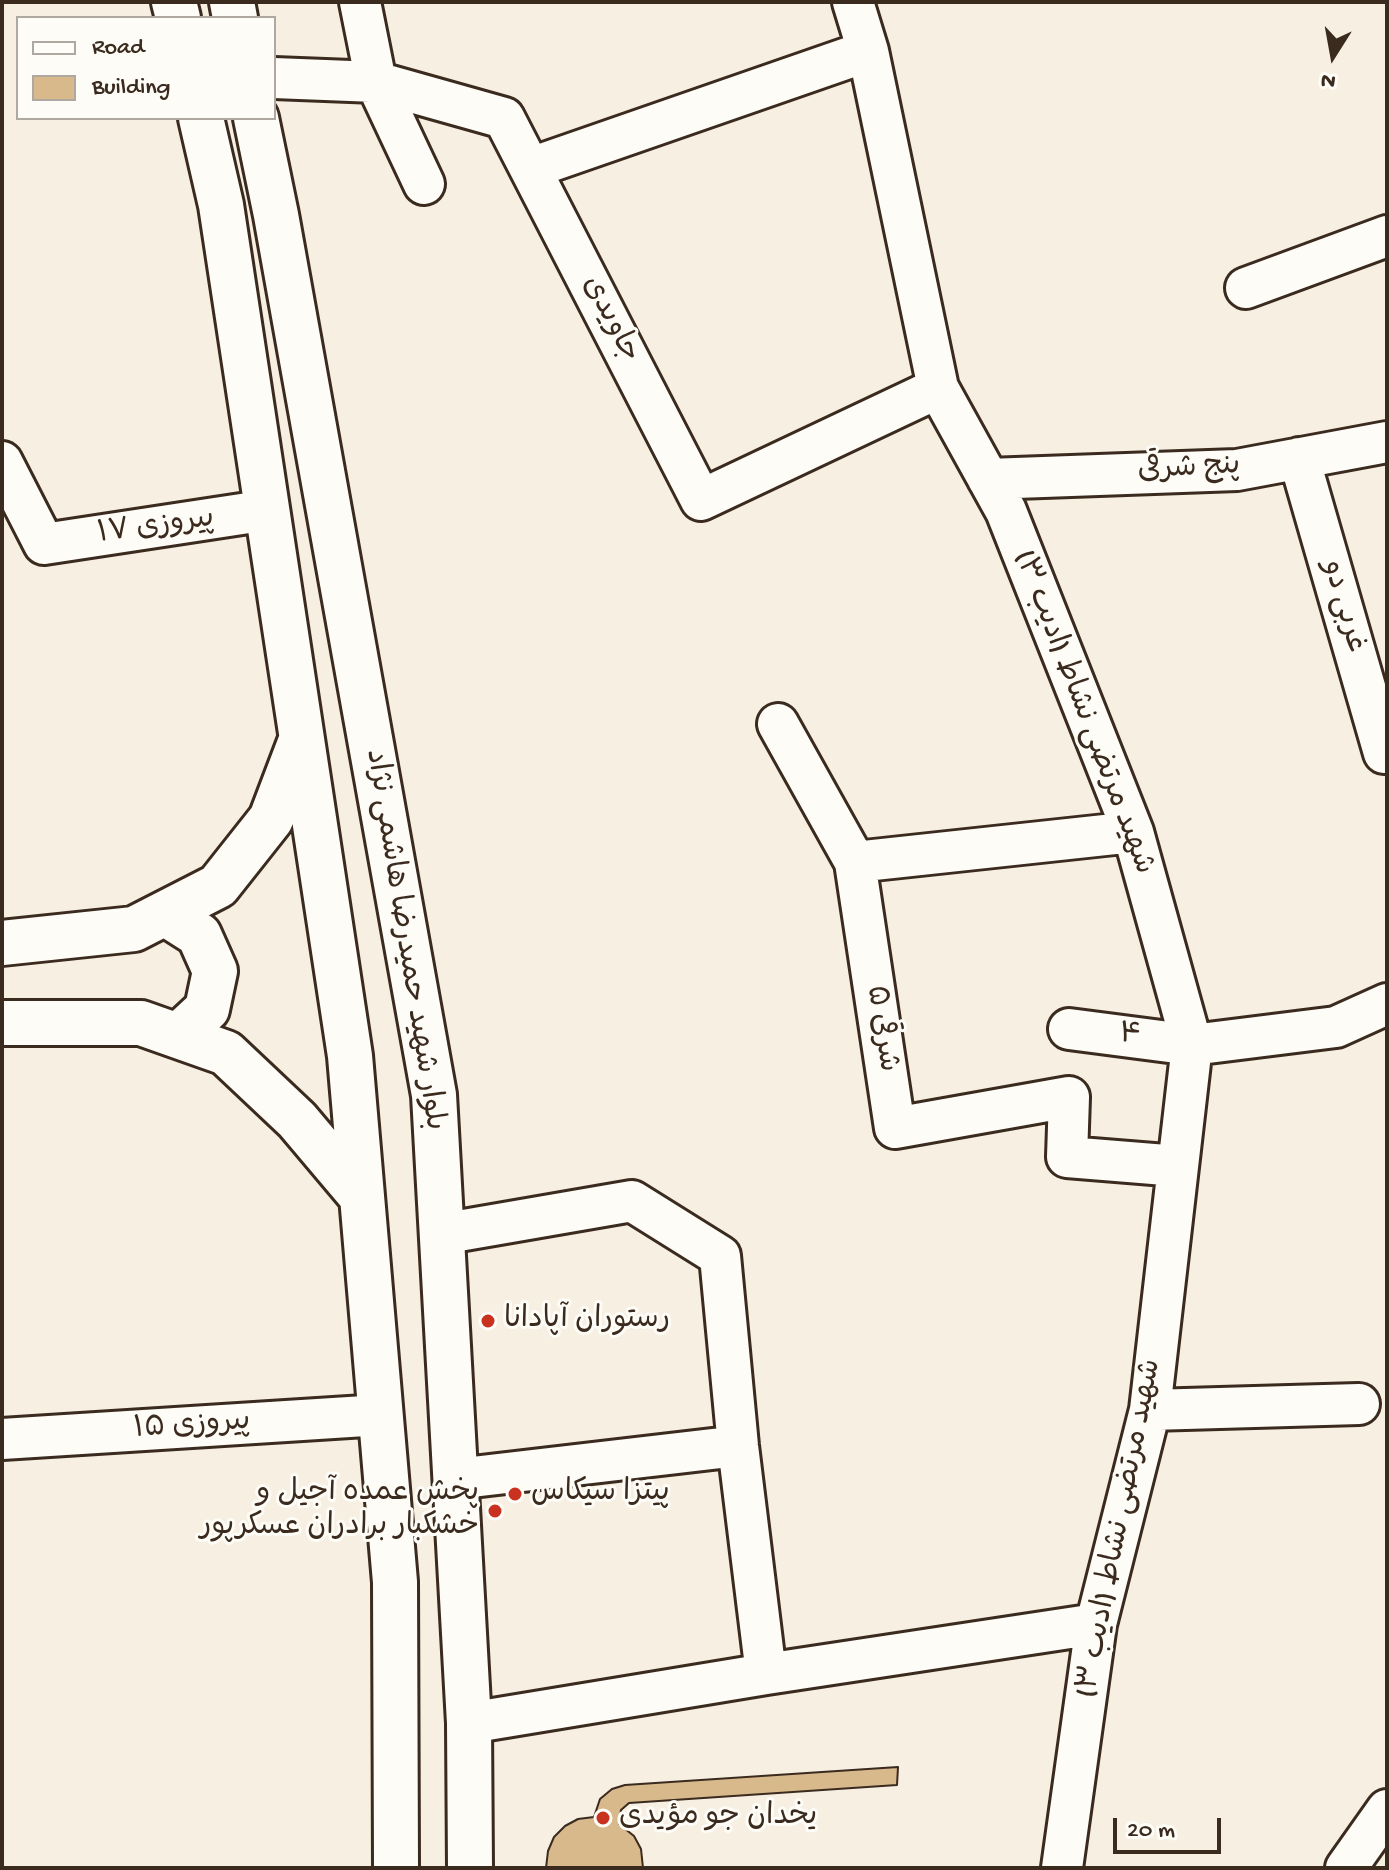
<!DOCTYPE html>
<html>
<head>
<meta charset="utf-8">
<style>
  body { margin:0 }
  #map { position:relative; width:1389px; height:1870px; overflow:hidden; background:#f6efe2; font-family:"Gochi Hand",sans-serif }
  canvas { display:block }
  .frame { position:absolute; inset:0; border:4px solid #3b2a1e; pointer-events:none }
  .legend { position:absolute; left:16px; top:16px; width:260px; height:104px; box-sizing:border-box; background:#fdfcf7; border:2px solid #afa8a0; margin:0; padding:10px 14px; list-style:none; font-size:24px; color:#3b2a1e }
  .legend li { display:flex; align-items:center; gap:16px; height:40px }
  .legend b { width:40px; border:2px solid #afa8a0 }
  .north { position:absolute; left:1293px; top:16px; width:80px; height:80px; -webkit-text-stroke:6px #fdfcf7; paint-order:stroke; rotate:191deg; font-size:22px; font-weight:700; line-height:32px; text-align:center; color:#3b2a1e }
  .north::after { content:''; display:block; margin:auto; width:28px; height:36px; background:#3b2a1e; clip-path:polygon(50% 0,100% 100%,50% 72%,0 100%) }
  .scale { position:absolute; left:1113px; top:1818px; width:108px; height:36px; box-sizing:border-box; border:4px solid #3b2a1e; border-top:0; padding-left:10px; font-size:24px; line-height:28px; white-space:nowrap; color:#3b2a1e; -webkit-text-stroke:6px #fdfcf7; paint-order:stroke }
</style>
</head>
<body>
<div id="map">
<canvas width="1389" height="1870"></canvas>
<div class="frame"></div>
<ul class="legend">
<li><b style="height:10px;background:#fdfcf7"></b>Road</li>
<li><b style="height:22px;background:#d8b98c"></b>Building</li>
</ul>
<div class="north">N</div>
<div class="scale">20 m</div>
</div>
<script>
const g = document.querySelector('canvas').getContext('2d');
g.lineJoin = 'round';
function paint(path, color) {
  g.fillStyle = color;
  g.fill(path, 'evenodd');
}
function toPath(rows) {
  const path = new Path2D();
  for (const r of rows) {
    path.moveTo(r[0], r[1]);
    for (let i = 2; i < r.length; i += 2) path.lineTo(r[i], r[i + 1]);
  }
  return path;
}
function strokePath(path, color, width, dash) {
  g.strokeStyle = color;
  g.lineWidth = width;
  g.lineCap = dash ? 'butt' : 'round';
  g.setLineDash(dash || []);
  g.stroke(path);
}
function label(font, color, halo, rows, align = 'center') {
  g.font = font + ' "Gochi Hand","Playpen Sans Arabic",sans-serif';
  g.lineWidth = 6;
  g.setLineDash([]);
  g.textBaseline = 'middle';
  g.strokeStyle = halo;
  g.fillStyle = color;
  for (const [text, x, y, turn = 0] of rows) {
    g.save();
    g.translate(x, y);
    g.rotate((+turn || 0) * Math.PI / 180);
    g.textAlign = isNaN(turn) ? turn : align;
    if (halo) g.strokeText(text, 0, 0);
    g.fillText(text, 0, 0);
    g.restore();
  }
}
const building = toPath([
  [898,1767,897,1785,629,1803,621,1810,619,1824,634,1836,641,1849,643,1868,546,1868,548,1851,554,1837,565,1826,578,1819,594,1817,600,1799,612,1789,625,1785,898,1767]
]);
paint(building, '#d8b98c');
strokePath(building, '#3b2a1e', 2);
const street = toPath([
  [360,2,376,82,424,184],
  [853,2,868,51,938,388,1006,511,1133,832,1192,1045,1150,1410,1096,1624,1062,1868],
  [274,78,376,82,504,118,701,500,938,388],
  [531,168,868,51],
  [1246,288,1387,236],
  [1299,458,1384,753,1387,752],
  [2,462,44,544,268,510],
  [988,479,1237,470,1387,442],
  [778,724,855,862],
  [1133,832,855,862,895,1128,1069,1097,1067,1157,1178,1166],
  [1069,1029,1192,1045,1336,1027,1387,1004],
  [441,1234,632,1201,720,1256,738,1446,766,1674],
  [1150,1410,1359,1404],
  [2,1439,381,1415],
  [455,1479,738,1446],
  [469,1723,766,1674,1096,1624],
  [1346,1868,1387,1810]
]);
const secondary = toPath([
  [174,2,178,18],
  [232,2,235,18],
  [201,118,221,205,350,1056,395,1582,396,1868],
  [256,118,276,215,434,1095,469,1723,470,1868],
  [166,914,199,935,215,971,207,1009,178,1036],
  [2,943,134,929,218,886,271,819,301,740],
  [2,1023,141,1023,226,1053,297,1120,362,1197]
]);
strokePath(street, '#3b2a1e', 46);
strokePath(secondary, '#3b2a1e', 50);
strokePath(street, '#fdfcf7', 40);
strokePath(secondary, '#fdfcf7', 44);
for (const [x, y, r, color] of [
  [488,1321,8,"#c8321e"],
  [515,1494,8,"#c8321e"],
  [495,1511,8,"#c8321e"],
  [603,1818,8,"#c8321e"]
]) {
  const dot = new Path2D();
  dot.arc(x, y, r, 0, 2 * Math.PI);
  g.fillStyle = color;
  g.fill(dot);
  strokePath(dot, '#fdfcf7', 3);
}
label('30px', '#3b2a1e', '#fdfcf7', [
  ["جاویدی",609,320,63],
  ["پنج شرقی",1189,470,-3],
  ["پیروزی ۱۷",156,528,-8],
  ["غربی دو",1342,607,74],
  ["شهید مرتضی نشاط (ادیب ۳)",1082,713,69],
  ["بلوار شهید حمیدرضا هاشمی نژاد",403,940,81],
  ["۵ شرقی",880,1029,81],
  ["۴",1130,1037,7],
  ["پیروزی ۱۵",192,1427,-4],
  ["شهید مرتضی نشاط (ادیب ۳)",1121,1529,-79]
]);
label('30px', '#3b2a1e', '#fdfcf7', [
  ["رستوران آپادانا",504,1321],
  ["پخش عمده آجیل و",479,1494,"right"],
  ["خشکبار برادران عسکرپور",479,1528,"right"],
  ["پیتزا سیکاس",531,1494],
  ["یخدان جو مؤیدی",619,1818]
], 'left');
</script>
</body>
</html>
